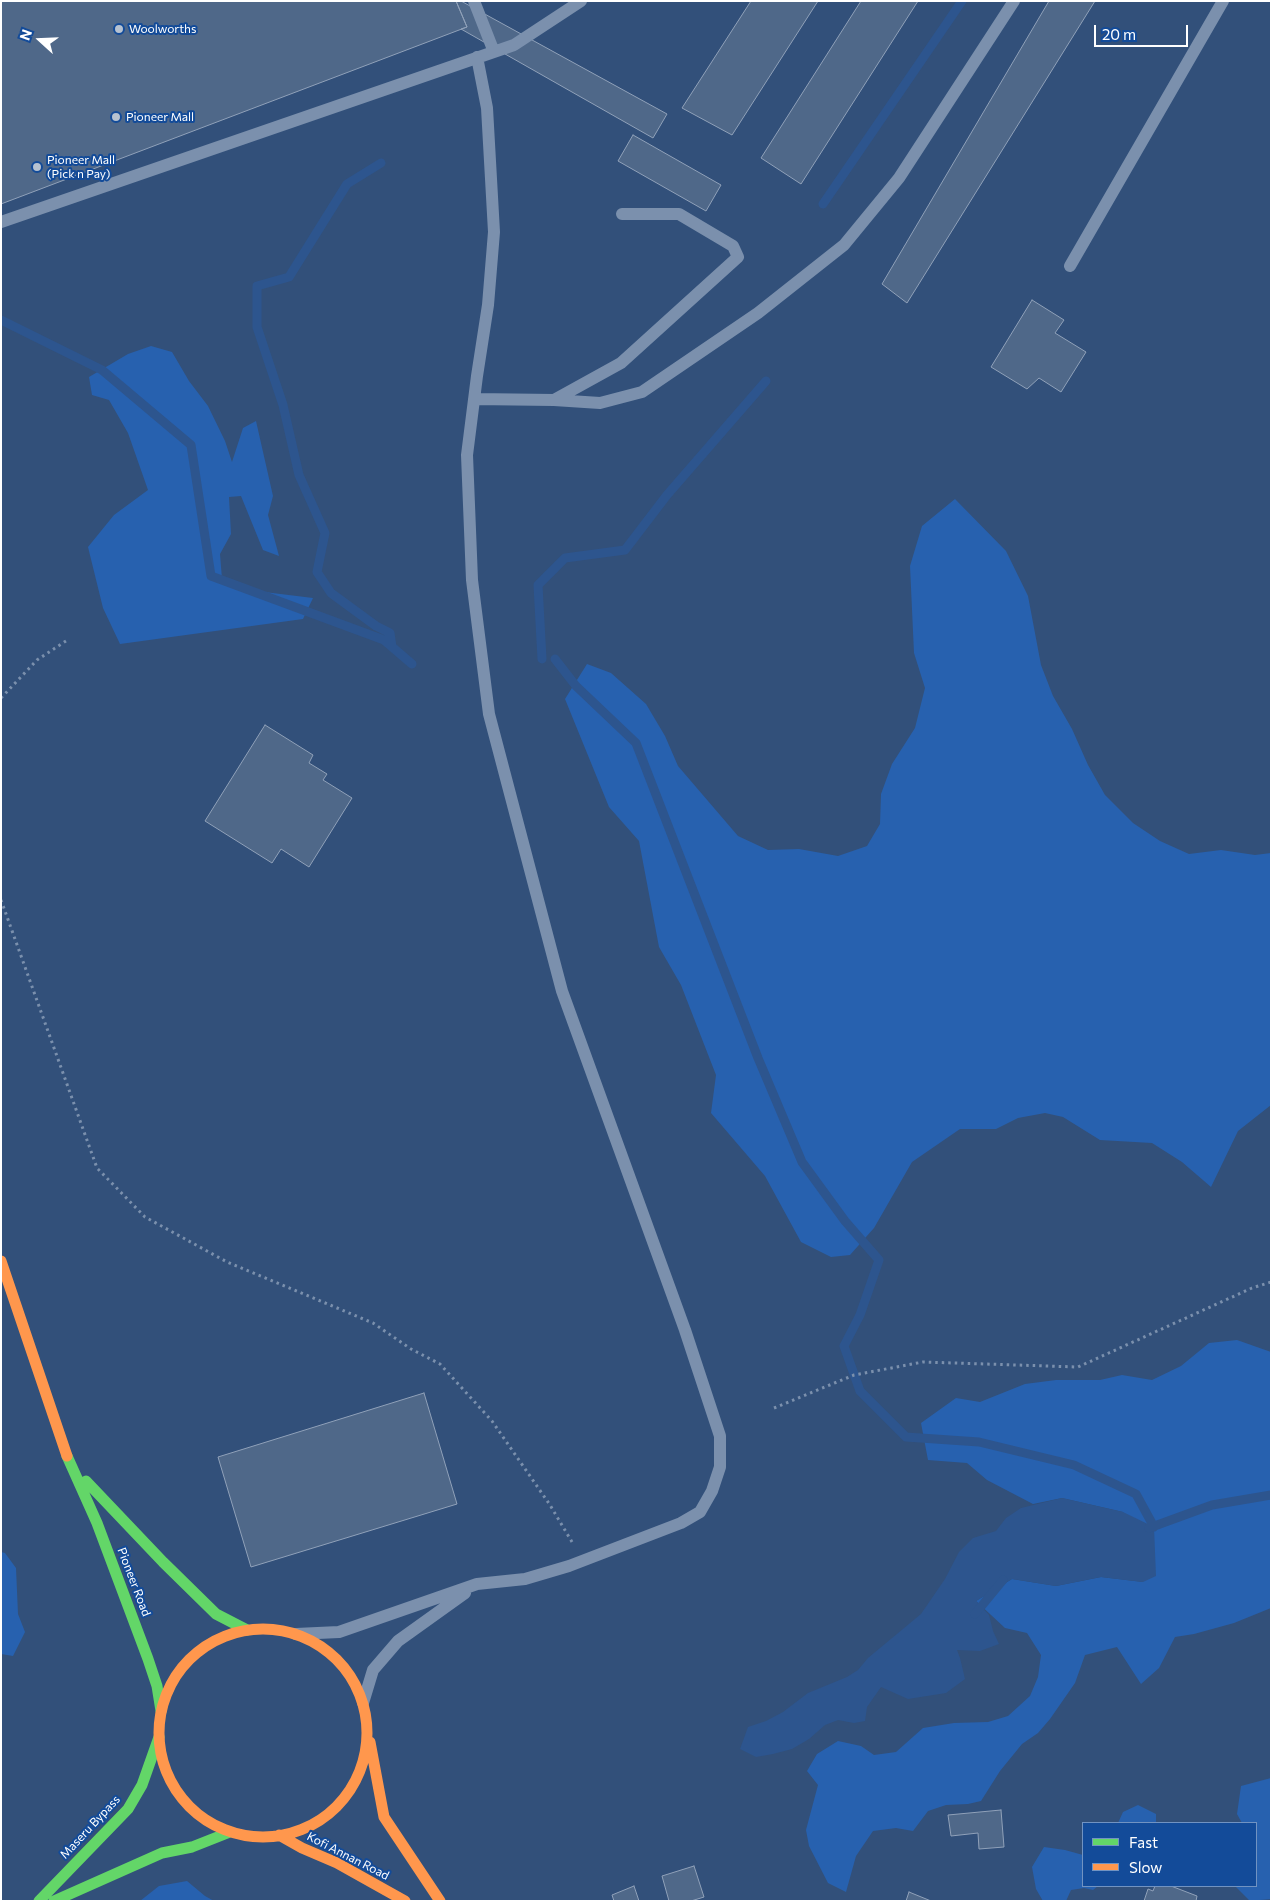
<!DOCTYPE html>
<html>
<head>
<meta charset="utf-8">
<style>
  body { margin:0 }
  #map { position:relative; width:1272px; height:1902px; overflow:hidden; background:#32507a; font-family:Commissioner,sans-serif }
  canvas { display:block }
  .frame { position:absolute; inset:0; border:2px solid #fff; pointer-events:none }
  .legend { position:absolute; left:1082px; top:1822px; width:175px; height:65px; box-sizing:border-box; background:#134b99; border:1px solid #7193c2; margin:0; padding:6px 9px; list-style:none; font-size:15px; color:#fff }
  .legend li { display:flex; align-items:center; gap:10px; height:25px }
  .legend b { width:25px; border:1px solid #7193c2 }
  .north { position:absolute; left:15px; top:15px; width:50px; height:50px; -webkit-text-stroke:4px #134b99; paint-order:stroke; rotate:290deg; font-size:14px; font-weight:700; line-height:20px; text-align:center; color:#fff }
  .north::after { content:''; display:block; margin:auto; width:18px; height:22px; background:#fff; clip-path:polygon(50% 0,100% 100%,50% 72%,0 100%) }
  .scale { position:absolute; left:1094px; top:25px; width:94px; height:22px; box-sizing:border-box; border:2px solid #fff; border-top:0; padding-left:6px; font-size:15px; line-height:18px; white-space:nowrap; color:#fff; -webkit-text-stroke:4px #134b99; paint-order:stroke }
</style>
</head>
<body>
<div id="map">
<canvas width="1272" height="1902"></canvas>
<div class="frame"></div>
<ul class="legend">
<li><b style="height:6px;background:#63d668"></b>Fast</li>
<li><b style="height:6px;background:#ff974d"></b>Slow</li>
</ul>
<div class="north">N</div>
<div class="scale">20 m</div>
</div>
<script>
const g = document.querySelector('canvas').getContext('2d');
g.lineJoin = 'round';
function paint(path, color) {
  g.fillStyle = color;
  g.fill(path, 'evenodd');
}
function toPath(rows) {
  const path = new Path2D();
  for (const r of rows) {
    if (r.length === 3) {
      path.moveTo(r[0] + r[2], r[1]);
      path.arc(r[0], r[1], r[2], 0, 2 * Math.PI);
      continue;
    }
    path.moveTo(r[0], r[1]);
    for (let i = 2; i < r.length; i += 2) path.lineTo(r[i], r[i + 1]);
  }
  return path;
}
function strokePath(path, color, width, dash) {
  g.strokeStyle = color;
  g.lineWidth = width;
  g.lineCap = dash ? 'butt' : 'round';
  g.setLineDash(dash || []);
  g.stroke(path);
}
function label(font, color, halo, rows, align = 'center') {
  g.font = font + ' Commissioner,sans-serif';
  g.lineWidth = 4;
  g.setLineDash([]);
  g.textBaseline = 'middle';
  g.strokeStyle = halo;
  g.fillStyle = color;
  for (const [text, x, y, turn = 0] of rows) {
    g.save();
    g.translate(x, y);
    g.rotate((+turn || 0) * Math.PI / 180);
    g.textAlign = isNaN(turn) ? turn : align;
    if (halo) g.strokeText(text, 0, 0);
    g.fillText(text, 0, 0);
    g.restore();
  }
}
paint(toPath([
  [151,346,172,352,189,381,208,406,225,441,232,462,243,428,256,421,273,496,268,515,279,556,263,550,241,496,229,497,231,534,220,554,222,579,248,590,313,598,303,619,120,644,103,608,88,547,114,515,148,490,128,433,109,400,92,395,89,377,128,354],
  [955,499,1006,551,1028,596,1041,665,1053,696,1072,729,1088,765,1105,795,1133,823,1160,841,1189,854,1221,850,1255,855,1271,853,1271,1105,1238,1131,1211,1187,1182,1162,1152,1143,1100,1140,1063,1117,1045,1113,1018,1118,996,1129,960,1129,912,1162,874,1228,850,1255,831,1257,801,1242,765,1176,711,1113,716,1075,681,985,659,947,639,841,609,807,565,699,587,664,611,673,646,704,665,736,678,766,738,836,768,850,799,849,838,856,867,846,880,824,881,794,892,764,915,728,925,688,914,653,910,566,922,526],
  [1237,1340,1271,1352,1271,1608,1234,1623,1194,1634,1175,1637,1159,1668,1141,1684,1117,1647,1085,1655,1075,1683,1050,1719,1038,1733,1022,1744,1000,1771,981,1801,968,1804,946,1805,928,1811,913,1831,896,1828,873,1831,856,1856,846,1892,828,1883,809,1846,806,1830,818,1785,807,1771,817,1754,838,1741,861,1746,874,1755,896,1752,923,1728,954,1723,988,1722,1008,1716,1030,1696,1038,1677,1041,1655,1027,1633,1005,1628,976,1601,1012,1579,1056,1586,1101,1577,1143,1582,1123,1512,1062,1498,1033,1504,987,1480,967,1463,928,1460,921,1423,956,1398,980,1402,1025,1384,1056,1380,1100,1380,1122,1375,1152,1380,1181,1366,1209,1343],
  [1,1552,5,1553,16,1568,18,1614,25,1632,13,1656,1,1654],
  [1271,1778,1271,1899,1250,1901,1235,1886,1256,1886,1256,1823,1242,1823,1237,1814,1241,1786],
  [1138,1805,1156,1814,1156,1823,1118,1823,1123,1812],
  [1044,1847,1065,1850,1083,1855,1083,1886,1098,1886,1093,1890,1084,1888,1071,1890,1066,1901,1043,1901,1036,1889,1032,1867],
  [187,1881,205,1896,214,1901,140,1901,159,1886]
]), '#2761af');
paint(toPath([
  [1062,1498,1123,1512,1154,1527,1156,1576,1143,1582,1101,1577,1056,1586,1012,1579,976,1601,989,1615,993,1631,999,1644,980,1651,957,1650,960,1658,965,1679,946,1693,908,1699,881,1687,867,1707,865,1721,854,1723,838,1720,825,1725,809,1739,792,1749,773,1754,756,1757,740,1749,748,1727,766,1721,783,1712,808,1693,847,1677,858,1670,868,1658,921,1614,945,1579,959,1552,973,1538,996,1531,1006,1518,1021,1508]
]), '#2d558e');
strokePath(toPath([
  [381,163,347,184,289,277,257,286,257,327,283,405,299,475,325,533,317,572,331,593,376,626,390,633,392,647],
  [823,204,962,1],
  [1,320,102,370,191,445,211,576,384,640,412,664],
  [542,659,538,585,565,558,625,550,667,495,766,381],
  [555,659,576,686,636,743,758,1058,802,1162,845,1221,879,1260,860,1315,844,1346,860,1391,906,1437,979,1442,1074,1465,1136,1494,1154,1527],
  [1149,1528,1212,1505,1271,1495],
  [975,1614,1003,1580]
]), '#2d558e', 9);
const building = toPath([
  [1,1,456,1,467,27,1,204,1,1],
  [456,1,461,1,667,114,653,138,461,29,467,27,456,1],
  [751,1,818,1,732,135,682,108,751,1],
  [861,1,918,1,801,184,761,158,861,1],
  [1049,1,1095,1,907,303,882,284,1049,1],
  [633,135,721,185,706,211,618,161,633,135],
  [1032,300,1064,320,1055,333,1086,352,1061,392,1039,378,1027,389,991,367,1032,300],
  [265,725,313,755,309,763,327,774,323,780,352,798,309,867,281,849,272,863,205,821,265,725],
  [424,1393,457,1504,251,1567,218,1457,424,1393],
  [1001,1810,1004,1847,979,1849,978,1833,951,1836,948,1815,1001,1810],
  [694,1866,704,1897,691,1901,669,1901,662,1876,694,1866],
  [634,1886,639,1901,614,1901,612,1895,634,1886],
  [1155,1886,1171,1886,1197,1896,1196,1901,1144,1901,1148,1889,1153,1891,1155,1886],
  [909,1892,931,1901,906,1901,909,1892]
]);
paint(building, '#4f6889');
strokePath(building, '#90a1b9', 1);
strokePath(toPath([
  [1,698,37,660,69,639],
  [1,900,97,1168,145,1217,227,1262,373,1323,411,1349,440,1364,492,1421,550,1505,572,1542],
  [774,1408,854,1375,923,1362,1078,1367,1252,1288,1271,1282]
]), '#7b90ad', 3, [2.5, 4]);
strokePath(toPath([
  [474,1,494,52],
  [1,222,514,45,581,1],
  [1070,266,1223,1],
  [474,399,554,400,600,403,642,392,758,313,844,245,899,178,1014,1],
  [554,400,621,363,738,257,733,246,679,214,622,214],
  [296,1634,339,1632,477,1584,525,1579,569,1566,681,1523,700,1512,712,1491,720,1467,720,1436,685,1330,562,991,489,714,472,580,467,455,477,376,488,305,494,232,487,108,477,57],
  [363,1703,373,1670,398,1641,465,1593]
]), '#7b90ad', 12);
strokePath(toPath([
  [67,1456,97,1523,148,1659,157,1686,161,1711],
  [86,1481,163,1562,216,1614,247,1630],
  [39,1901,128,1809,142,1785,159,1737],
  [54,1901,162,1853,192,1847,230,1832]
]), '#63d668', 11);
strokePath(toPath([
  [1,1261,67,1456],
  [263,1733,104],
  [370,1742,384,1817,440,1901],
  [279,1835,302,1848,337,1863,405,1901]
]), '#ff974d', 11);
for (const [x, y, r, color] of [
  [119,29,5,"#b7c2d0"],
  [116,117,5,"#b7c2d0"],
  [37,167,5,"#b7c2d0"]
]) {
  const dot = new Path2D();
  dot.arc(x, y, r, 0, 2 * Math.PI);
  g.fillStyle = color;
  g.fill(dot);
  strokePath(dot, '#134b99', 2);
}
label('12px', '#fff', '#134b99', [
  ["Woolworths",129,29],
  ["Pioneer Mall",126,117],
  ["Pioneer Mall",47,160],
  ["(Pick n Pay)",47,174]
], 'left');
label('12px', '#fff', '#134b99', [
  ["Pioneer Road",134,1582,69],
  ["Maseru Bypass",90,1827,-47],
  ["Kofi Annan Road",348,1856,27]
]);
</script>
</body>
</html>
